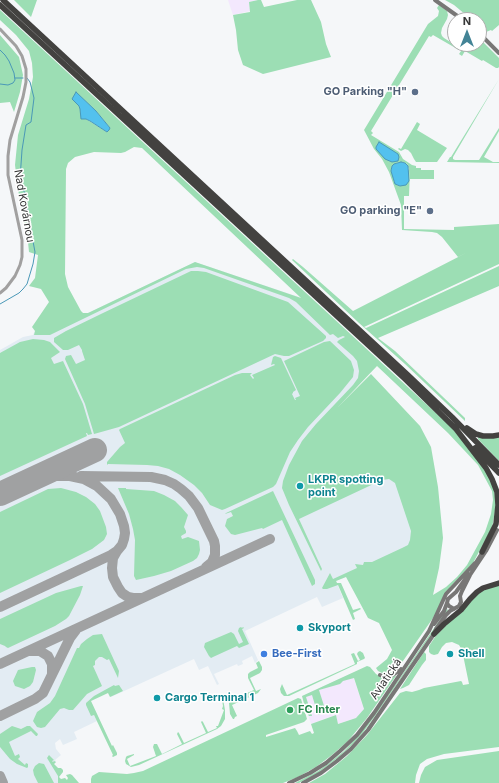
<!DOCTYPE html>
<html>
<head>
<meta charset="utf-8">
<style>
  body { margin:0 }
  #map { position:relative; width:499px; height:783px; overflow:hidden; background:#f5f7f9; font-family:Inter,sans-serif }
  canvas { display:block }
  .north { position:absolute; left:447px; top:12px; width:40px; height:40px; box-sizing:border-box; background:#fff; border:1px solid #afafaf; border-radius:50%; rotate:0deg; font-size:11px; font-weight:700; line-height:16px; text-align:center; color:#363737 }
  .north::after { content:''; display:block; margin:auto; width:14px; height:18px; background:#438496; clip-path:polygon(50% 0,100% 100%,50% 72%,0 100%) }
</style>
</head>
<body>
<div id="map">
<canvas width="499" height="783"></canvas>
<div class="north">N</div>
</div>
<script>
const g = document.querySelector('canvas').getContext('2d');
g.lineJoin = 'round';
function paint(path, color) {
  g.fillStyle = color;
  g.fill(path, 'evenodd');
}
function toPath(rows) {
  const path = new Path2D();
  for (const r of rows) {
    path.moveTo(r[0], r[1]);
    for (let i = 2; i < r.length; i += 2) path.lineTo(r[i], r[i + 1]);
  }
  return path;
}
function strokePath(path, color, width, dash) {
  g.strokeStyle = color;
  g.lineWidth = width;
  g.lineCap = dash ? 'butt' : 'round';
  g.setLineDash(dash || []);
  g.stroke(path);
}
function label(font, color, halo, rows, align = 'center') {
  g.font = font + ' Inter,sans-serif';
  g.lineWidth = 3;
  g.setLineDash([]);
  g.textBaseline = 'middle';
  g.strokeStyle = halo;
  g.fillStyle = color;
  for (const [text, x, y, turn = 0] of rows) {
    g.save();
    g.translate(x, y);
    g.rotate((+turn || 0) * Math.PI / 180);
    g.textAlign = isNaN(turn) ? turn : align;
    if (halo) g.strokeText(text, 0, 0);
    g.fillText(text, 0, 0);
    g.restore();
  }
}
paint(toPath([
  [228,0,258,0,249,2,250,11,233,15],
  [352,673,364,709,356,718,338,724,335,715,311,724,302,696]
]), '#f3e8fd');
paint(toPath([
  [195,262,302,298,376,366,300,447,283,486,298,517,396,472,418,546,336,581,343,598,322,607,317,597,245,631,258,660,255,663,252,656,242,661,243,664,238,666,237,664,214,674,219,684,217,685,208,666,199,670,194,659,111,697,109,692,91,700,88,703,97,721,74,732,77,739,63,745,60,739,55,743,56,749,61,755,55,760,56,762,54,764,62,772,58,776,60,783,0,783,0,350,23,337,33,335,35,331,46,333]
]), '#e3ecf3');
paint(toPath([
  [14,0,37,0,31,17],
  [258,0,261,0,264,7,297,0,311,0,321,22,326,44,331,57,263,74,243,65,238,50,236,30,233,15,250,12,249,2],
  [445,0,499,0,499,25,492,31,491,30,486,32,479,26,479,20,472,20,454,5],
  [439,5,447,11,448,15,447,19,442,28,441,33,442,36,444,38,457,46,459,46,462,44,463,44,459,50,433,35,431,37,429,36,371,131,373,133,371,135,399,152,403,159,412,165,416,166,416,168,421,168,421,170,434,170,434,179,410,179,410,170,409,196,404,196,404,229,454,230,454,227,499,224,499,264,364,327,366,328,499,266,499,286,378,338,395,351,465,418,465,421,405,364,359,323,292,260,293,259,303,267,353,311,466,253,458,257,442,237,437,233,432,232,402,230,401,205,389,172,382,159,374,149,364,130,428,24,438,16,439,11,437,8],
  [403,162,407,164,409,169,400,186,395,184,391,169,392,166,396,163],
  [0,10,451,427,464,442,488,473,494,490,496,504,493,523,491,529,473,563,450,587,433,618,396,671,392,674,387,675,382,673,378,671,376,668,387,659,392,650,379,623,368,618,346,577,336,581,337,583,341,583,353,610,360,608,361,609,353,613,355,619,353,620,338,585,327,589,323,589,322,588,330,573,333,579,357,568,355,564,363,565,364,562,372,562,402,548,408,545,410,540,411,531,395,483,389,479,382,480,299,519,322,569,321,571,289,505,282,488,283,481,289,465,302,441,316,424,353,385,358,378,359,371,357,361,353,356,337,342,339,340,345,337,343,336,338,338,333,334,330,335,296,302,289,298,204,268,197,267,186,269,50,335,34,335,35,331,32,327,49,302,41,289,29,286,35,278,38,255,29,252,28,242,19,196,15,165,18,135,29,99,33,77,32,63,29,51,16,35,0,20],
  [76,93,96,111,110,128,107,132,86,119,79,106],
  [134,147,142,148,301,298,195,262,88,313,83,313,81,311,68,287,65,274,66,169,68,163,75,157,94,152,121,153,125,152],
  [377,366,448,433,478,465,492,491,493,500,491,514,485,532,467,565,457,577,446,587,433,595,439,568,443,538,438,487,431,447,420,426,371,374,337,408],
  [0,35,19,57,23,75,20,92,14,112,10,102,0,103],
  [479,38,499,58,499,67,498,68,496,68,483,60,482,61,465,51,462,56,459,54,466,44,479,44],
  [499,79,453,157,453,159,455,160,479,160,499,128,499,131,484,157,493,162,499,162,499,163,447,162,450,157,451,157],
  [417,122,420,124,417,130,447,148,437,162,416,162,414,159,411,153,408,150,405,149,401,151,398,149,399,148,401,149],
  [191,271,198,271,206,272,288,302,326,336,326,338,323,341,289,356,284,356,275,354,119,427,94,434,85,404,65,359,66,356,71,355,76,364,85,360,82,351,82,350,79,345,68,350,63,350,54,342,54,338,66,331,103,313],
  [33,339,44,340,50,342,60,352,51,358,54,364,63,361,83,404,92,434,88,435,87,433,86,433,87,436,0,476,0,353,20,342],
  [330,341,351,361,354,370,353,377,340,393,308,427,298,440,290,452,276,484,273,487,225,509,222,510,210,505,202,493,194,485,180,475,169,469,158,466,147,465,108,464,107,465,107,462,120,447,125,443,119,430,120,429,235,375,242,373,252,373,250,375,253,379,254,378,252,375,275,365,274,364,271,365,273,357,275,356,281,358,296,390,293,392,293,393,292,394,295,400,296,400,295,398,300,396,284,361,324,342],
  [478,437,499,437,499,461,478,439],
  [61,488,76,492,86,497,95,504,100,511,106,527,107,534,104,540,92,549,70,560,0,593,0,512,48,489],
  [118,488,126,488,126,489,154,491,164,495,175,501,181,507,188,515,184,527,186,531,186,533,181,536,182,539,188,537,199,541,200,550,199,554,197,558,193,561,171,571,154,576,136,580,134,576,135,540,133,529,129,514],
  [273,491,315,580,315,584,312,586,282,520,263,529,262,528,235,535,231,534,225,526,227,519,233,516,231,512,225,514,226,513],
  [499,585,499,747,444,754,427,759,420,764,416,775,415,783,309,783,325,774,347,756,367,735,400,693,406,691,412,692,419,690,424,688,461,681,462,682,463,685,469,684,462,650,459,645,452,642,446,643,442,647,438,654,434,655,431,654,429,652,429,646,435,637,472,598,484,589],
  [81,586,83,586,80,595,69,616,66,619,55,626,8,648,6,647,5,646,0,644,0,619,56,593],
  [447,609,448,610,375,716,362,734,351,746,339,757,318,773,299,783,295,783,318,771,329,763,344,751,359,735,400,678],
  [241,627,242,628,243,627,244,628,242,629,249,644,239,648,237,646,213,657,211,658,209,656,204,647,205,643,231,632,234,634,239,644,243,642,238,631,239,628],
  [102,634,119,671,118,678,109,659,107,660,102,657,99,657,95,661,95,665,93,666,102,686,87,694,73,710,69,710,64,708,60,709,45,727,41,728,37,727,33,721,37,712,50,703,55,696,77,648,79,648,81,644,87,639,93,635],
  [360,651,363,653,365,658,364,659,357,662,357,664,289,696,284,696,281,693,280,689,282,684,287,695,355,664,351,654,354,653,358,661,360,660,357,654,358,652],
  [424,652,426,654,426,660,422,665,409,685,403,688,400,689],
  [259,661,262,667,262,670,260,673,250,678,256,691,261,689,258,693,232,705,237,716,235,717,234,719,233,719,230,714,229,703,234,699,236,699,237,701,247,697,247,693,254,690,248,678,248,674,250,672,258,668,256,663],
  [367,666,370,667,376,674,381,677,395,675,396,676,367,718,348,741,332,755,316,767,298,777,283,783,91,783,91,779,92,776,99,772,127,774,134,773,143,771,298,698,301,699,307,719,304,722,266,735,266,737,295,728,297,731,299,735,310,731,312,734,314,733,311,724,336,715,338,724,356,718,364,709,354,678,343,681,340,684,319,690,326,712,318,715,312,695,306,697,312,716,309,716,306,711,302,696],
  [32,667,35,667,36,670,33,682,30,686,24,689,15,686,13,681,18,670],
  [114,685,115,686,119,685,123,691,110,697,108,693,91,701,112,746,113,745,117,753,117,755,113,757,112,756,113,755,94,715,91,716,86,705,86,703,94,696],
  [223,699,225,710,225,719,221,726,217,729,139,765,131,767,126,764,125,761,126,757,127,756,134,754,134,755,127,759,130,766,156,756,153,747,154,744,157,744,162,754,182,744,177,734,178,732,179,733,184,743,206,733,201,722,202,721,203,722,208,732,217,728,216,726,218,726,224,710,222,709,223,706,222,700],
  [12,726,21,729,27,726,30,726,38,734,37,736,36,736,31,731,9,742,15,756,19,754,20,757,18,759,25,765,26,763,28,764,28,767,27,768,17,764,10,759,0,747,0,734],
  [499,751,499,783,419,783,421,775,425,767,437,760],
  [49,755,54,760,52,761,53,762,54,761,56,762,54,764,58,768,61,768,63,770,63,772,59,777,61,779,65,778,67,780,68,778,66,775,70,774,72,775,79,783,58,783,58,776,47,758],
  [39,763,44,764,54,783,38,783,34,775,33,770,35,766]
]), '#9cdeb4');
const water = toPath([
  [76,92,96,111,110,128,109,130,107,132,90,121,86,119,81,119,80,109,79,106,72,99,76,92],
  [379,142,398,154,399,157,398,161,392,162,385,159,376,149,376,147,379,142],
  [401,162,405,163,408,166,409,181,406,185,400,186,395,184,391,171,392,166,394,164,401,162]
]);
paint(water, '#53c1ee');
strokePath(water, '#4a98b7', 1);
strokePath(toPath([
  [0,50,5,55,9,61,14,73,15,80,13,83,8,85,0,84],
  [15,78,23,78],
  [0,304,19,293,23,289,27,284,33,264,35,252,26,204,26,195,21,186,20,179,22,150,26,125,31,122,34,98,30,82,27,78]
]), '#4a98b7', 1);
strokePath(toPath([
  [81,476,151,477,165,480,174,484,181,489,189,496,198,508,214,541,215,546,215,555,212,562,206,567],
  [117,551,113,558,112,568,113,577,118,587,122,593,128,597,133,598,141,598],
  [0,607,111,555,117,551,122,545,124,539,125,533,124,526,120,514,111,499,97,486,84,479,70,476,52,476,42,477,30,481,4,493],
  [30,651,40,651,48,656,52,664,52,673],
  [0,664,270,539],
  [0,716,35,699,43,693,70,638,76,630],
  [0,776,3,783]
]), '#a0a1a2', 10);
strokePath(toPath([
  [0,494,95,450]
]), '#a0a1a2', 24);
strokePath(toPath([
  [0,29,16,46,22,56,26,69,26,82,23,97,10,140,8,156,8,175,22,240,22,257,20,265,15,276,6,288,0,293]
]), '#a1a0a0', 3);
strokePath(toPath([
  [435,0,463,20],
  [479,33,499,53],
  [475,564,484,550],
  [454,609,449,606,447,603,448,599,456,592,469,574],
  [434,624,444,611,447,603],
  [380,675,385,677,391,676,401,669],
  [289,783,310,773,326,763,340,751,357,735,374,713,429,631,446,594,475,563],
  [303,783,321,773,337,761,351,749,368,730,434,634,436,629,446,615,450,611,459,606,461,602,460,596,462,591,470,575,486,551,497,530]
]), '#787776', 4);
strokePath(toPath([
  [3,0,408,375,452,417,499,465],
  [0,5,405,379,456,429,486,468,492,479,497,492,498,505,496,524,482,552],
  [467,428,476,434,483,436,493,436,499,435],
  [475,448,499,473],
  [434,634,444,624,461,610,470,599,477,592,483,588,499,583]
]), '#434240', 5.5);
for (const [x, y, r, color] of [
  [415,92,4,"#5c6f8a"],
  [430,211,4,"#5c6f8a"],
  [300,486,4,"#0f9aa8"],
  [300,628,4,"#0f9aa8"],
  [264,654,4,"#3f7fe0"],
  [450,654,4,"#0f9aa8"],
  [157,698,4,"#0f9aa8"],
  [290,710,4,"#2e9e5b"]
]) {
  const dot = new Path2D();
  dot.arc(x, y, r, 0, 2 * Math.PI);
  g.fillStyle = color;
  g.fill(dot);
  strokePath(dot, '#fff', 1.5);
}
label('bold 11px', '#4e5e75', '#fff', [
  ["GO Parking \"H\"",407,92],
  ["GO parking \"E\"",422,211]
], 'right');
label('11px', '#363737', '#fff', [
  ["Nad Kovárnou",24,206,80],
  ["Aviatická",386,679,-56]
]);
label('bold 11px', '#0d838f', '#fff', [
  ["LKPR spotting",308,480],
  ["point",308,493],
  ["Skyport",308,628],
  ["Shell",458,654],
  ["Cargo Terminal 1",165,698]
], 'left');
label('bold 11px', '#366cbe', '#fff', [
  ["Bee-First",272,654]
], 'left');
label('bold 11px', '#27864d', '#fff', [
  ["FC Inter",298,710]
], 'left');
</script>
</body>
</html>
